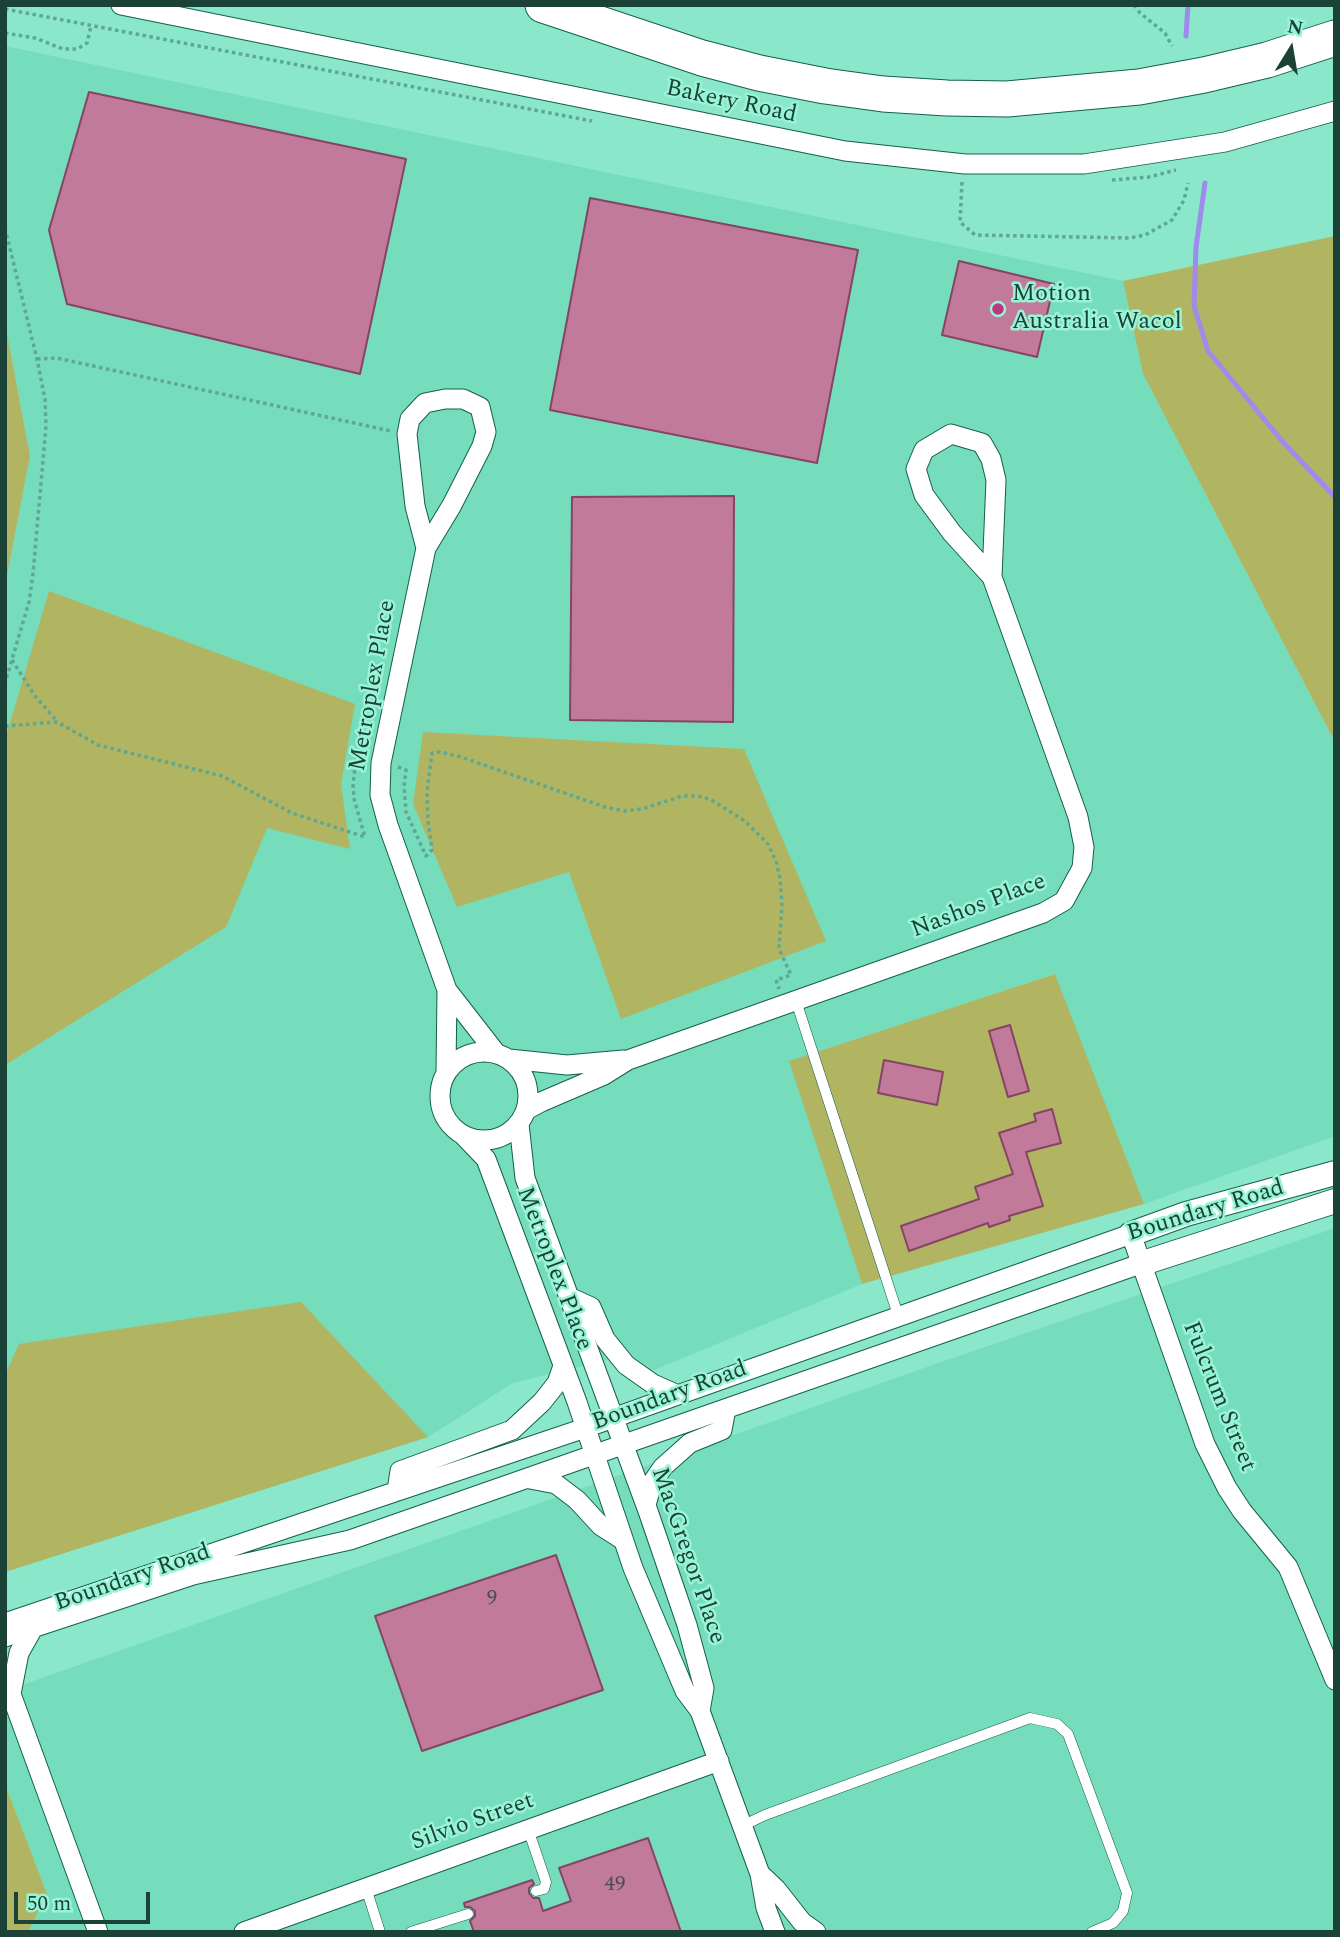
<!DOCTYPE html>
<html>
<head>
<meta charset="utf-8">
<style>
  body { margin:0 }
  #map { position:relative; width:1340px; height:1937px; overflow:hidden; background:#8ae7c9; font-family:Spectral,serif }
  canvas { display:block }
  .frame { position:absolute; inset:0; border:7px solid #1b4236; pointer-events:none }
  .north { position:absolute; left:1256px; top:14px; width:70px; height:70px; -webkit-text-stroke:5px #98f4d6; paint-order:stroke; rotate:11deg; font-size:19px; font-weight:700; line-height:28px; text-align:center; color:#1b4236 }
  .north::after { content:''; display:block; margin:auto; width:24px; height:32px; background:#1b4236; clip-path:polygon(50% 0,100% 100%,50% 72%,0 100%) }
  .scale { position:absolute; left:14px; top:1892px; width:136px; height:32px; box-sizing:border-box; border:4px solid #1b4236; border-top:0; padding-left:9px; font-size:21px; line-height:24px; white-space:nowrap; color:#1b4236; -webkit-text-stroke:5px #98f4d6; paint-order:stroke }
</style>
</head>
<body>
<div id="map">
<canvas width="1340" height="1937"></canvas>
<div class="frame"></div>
<div class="north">N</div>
<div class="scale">50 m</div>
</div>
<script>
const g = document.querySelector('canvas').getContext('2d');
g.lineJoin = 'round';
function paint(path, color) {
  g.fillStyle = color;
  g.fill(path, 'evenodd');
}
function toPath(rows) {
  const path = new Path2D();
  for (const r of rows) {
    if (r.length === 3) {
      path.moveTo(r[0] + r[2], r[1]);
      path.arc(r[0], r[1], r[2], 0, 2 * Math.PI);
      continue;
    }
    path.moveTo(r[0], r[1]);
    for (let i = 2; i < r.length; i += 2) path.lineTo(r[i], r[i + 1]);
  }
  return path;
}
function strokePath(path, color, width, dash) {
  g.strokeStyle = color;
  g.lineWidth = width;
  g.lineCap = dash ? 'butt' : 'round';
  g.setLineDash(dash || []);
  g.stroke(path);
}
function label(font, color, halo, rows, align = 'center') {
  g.font = font + ' Spectral,serif';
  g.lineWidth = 5;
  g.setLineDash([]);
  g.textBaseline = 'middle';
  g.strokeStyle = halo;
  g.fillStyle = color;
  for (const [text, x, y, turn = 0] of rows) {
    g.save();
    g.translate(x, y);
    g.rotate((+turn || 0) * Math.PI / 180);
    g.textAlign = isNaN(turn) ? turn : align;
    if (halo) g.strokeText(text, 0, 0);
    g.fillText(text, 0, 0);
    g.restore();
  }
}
paint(toPath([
  [5,46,1123,281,1143,374,1335,742,1335,1136,1144,1204,1054,974,790,1061,862,1284,649,1372,628,1355,513,1383,428,1437,5,1572,5,586,30,456,5,323],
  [1335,1228,1335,1932,28,1932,47,1894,5,1784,5,1691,950,1359]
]), '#75dcbc');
paint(toPath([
  [1335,236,1335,742,1143,374,1123,281],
  [5,323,30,456,5,586],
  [49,591,355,704,341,784,350,849,267,828,226,927,5,1065,5,740],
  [423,732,744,749,826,941,621,1019,569,872,457,907,413,804],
  [1055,974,1144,1204,862,1284,789,1061],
  [301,1302,428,1437,5,1572,5,1375,19,1344],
  [5,1784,47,1894,28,1932,5,1932]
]), '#b1b562');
strokePath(toPath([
  [1186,36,1188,5],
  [1205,183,1196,247,1194,306,1208,351,1282,441,1335,497]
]), '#9e8bec', 5);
const building = toPath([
  [89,92,406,159,360,374,67,304,49,230,89,92],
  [590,198,858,250,817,463,550,410,590,198],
  [959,261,1054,284,1037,357,942,335,959,261],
  [734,496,733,722,570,720,572,497,734,496],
  [1010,1025,1029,1091,1008,1097,989,1031,1010,1025],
  [884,1060,943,1072,937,1105,878,1093,884,1060],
  [1052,1109,1061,1143,1026,1152,1043,1206,1009,1216,1010,1220,989,1227,988,1223,909,1251,901,1226,979,1199,975,1187,1013,1174,999,1133,1036,1121,1034,1114,1052,1109],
  [556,1555,603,1690,422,1751,375,1616,556,1555],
  [648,1838,681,1932,474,1932,470,1921,475,1916,475,1911,470,1907,465,1907,464,1903,532,1880,534,1884,529,1888,529,1893,533,1898,539,1898,543,1911,571,1901,559,1868,648,1838]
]);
paint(building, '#c27a9b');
strokePath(building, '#864464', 2);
const service = toPath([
  [796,1001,898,1315],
  [742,1826,765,1815,1030,1718,1057,1724,1068,1734,1127,1893,1123,1911,1113,1923,1092,1932],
  [528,1829,546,1882,544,1889,536,1891],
  [366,1888,380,1932],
  [411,1932,468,1914]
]);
const minor = toPath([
  [121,5,845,151,965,164,1084,164,1225,142,1335,111],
  [426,548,415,506,407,434,410,419,425,403,445,399,463,399,480,407,486,432,482,446,452,505,426,548,381,763,380,795,388,825,447,990,496,1053],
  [484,1096,44],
  [509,1059,567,1065,623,1060],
  [446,1072,447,990],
  [526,1110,541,1102,604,1075,628,1060,1043,913,1064,901,1082,868,1084,847,1078,817,992,577,996,480,991,459,982,443,951,434,924,450,916,469,924,495,952,533,992,577],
  [519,1124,525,1178,648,1511,687,1625,704,1688,700,1711],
  [463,1135,486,1159,577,1402,633,1568,685,1691,700,1711,760,1874,766,1908,775,1932],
  [569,1297,591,1307,605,1339,626,1365,653,1384,678,1395],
  [530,1479,556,1484,577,1500,601,1526,623,1540],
  [397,1491,400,1471,512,1430,542,1402,557,1383,563,1366],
  [646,1505,652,1483,663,1467,690,1443,722,1430,726,1409],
  [5,1623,585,1428,1131,1234,1205,1444,1227,1488,1242,1511,1288,1567,1335,1680],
  [5,1637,193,1575,350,1540,1140,1264],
  [5,1689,11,1694,98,1932],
  [11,1694,19,1653,33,1628],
  [760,1874,776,1889,802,1922,816,1932],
  [244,1932,719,1761]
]);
const tertiary = toPath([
  [1131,1234,1186,1214,1335,1173],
  [1140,1264,1335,1201]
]);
const motorway = toPath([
  [543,5,702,58,759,73,825,86,883,94,947,98,1007,99,1139,87,1204,75,1267,60,1335,38]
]);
strokePath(service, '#13604d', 11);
strokePath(minor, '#13604d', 21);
strokePath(tertiary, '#13604d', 26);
strokePath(motorway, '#13604d', 37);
strokePath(toPath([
  [1134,5,1140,13,1165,33,1172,46],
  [5,9,592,121],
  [5,33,35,38,63,49,77,49,87,43,91,26],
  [1112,180,1149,177,1176,170],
  [962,182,960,222,975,235,1130,238,1145,235,1172,220,1184,200,1188,183],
  [5,228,37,359,45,399,46,426,33,574,29,602,5,683],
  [37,359,57,358,391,431],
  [12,660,35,696,56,720],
  [5,726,57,722,98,745,222,776,292,813,365,837,354,799,353,785,356,759,363,760],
  [398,767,406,770,404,786,406,812,426,856,432,850,428,821,427,791,432,753,440,752,458,756,605,807,625,811,642,809,682,796,698,796,710,799,745,821,768,844,776,861,780,878,782,906,779,949,791,975,776,980,779,989]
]), '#5fa790', 3.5, [3.5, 3.5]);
strokePath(service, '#fff', 10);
strokePath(minor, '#fff', 19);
strokePath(tertiary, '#fff', 24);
strokePath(motorway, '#fff', 35);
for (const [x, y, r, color] of [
  [998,309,7,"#bb387f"]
]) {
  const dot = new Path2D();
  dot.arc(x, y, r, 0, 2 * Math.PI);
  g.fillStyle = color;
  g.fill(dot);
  strokePath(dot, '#98f4d6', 2.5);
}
label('21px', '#45504f', null, [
  ["9",492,1600],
  ["49",615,1886]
]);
label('24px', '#1b4236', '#98f4d6', [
  ["Bakery Road",731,103,12],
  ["Metroplex Place",374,686,-80],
  ["Nashos Place",979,907,-21],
  ["Boundary Road",1206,1212,-17],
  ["Metroplex Place",553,1269,69],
  ["Boundary Road",670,1397,-20],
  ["Fulcrum Street",1218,1397,68],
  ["MacGregor Place",687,1556,71],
  ["Boundary Road",133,1579,-19],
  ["Silvio Street",473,1823,-20]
]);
label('24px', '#1b4236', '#98f4d6', [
  ["Motion",1012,295],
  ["Australia Wacol",1012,323]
], 'left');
</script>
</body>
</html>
